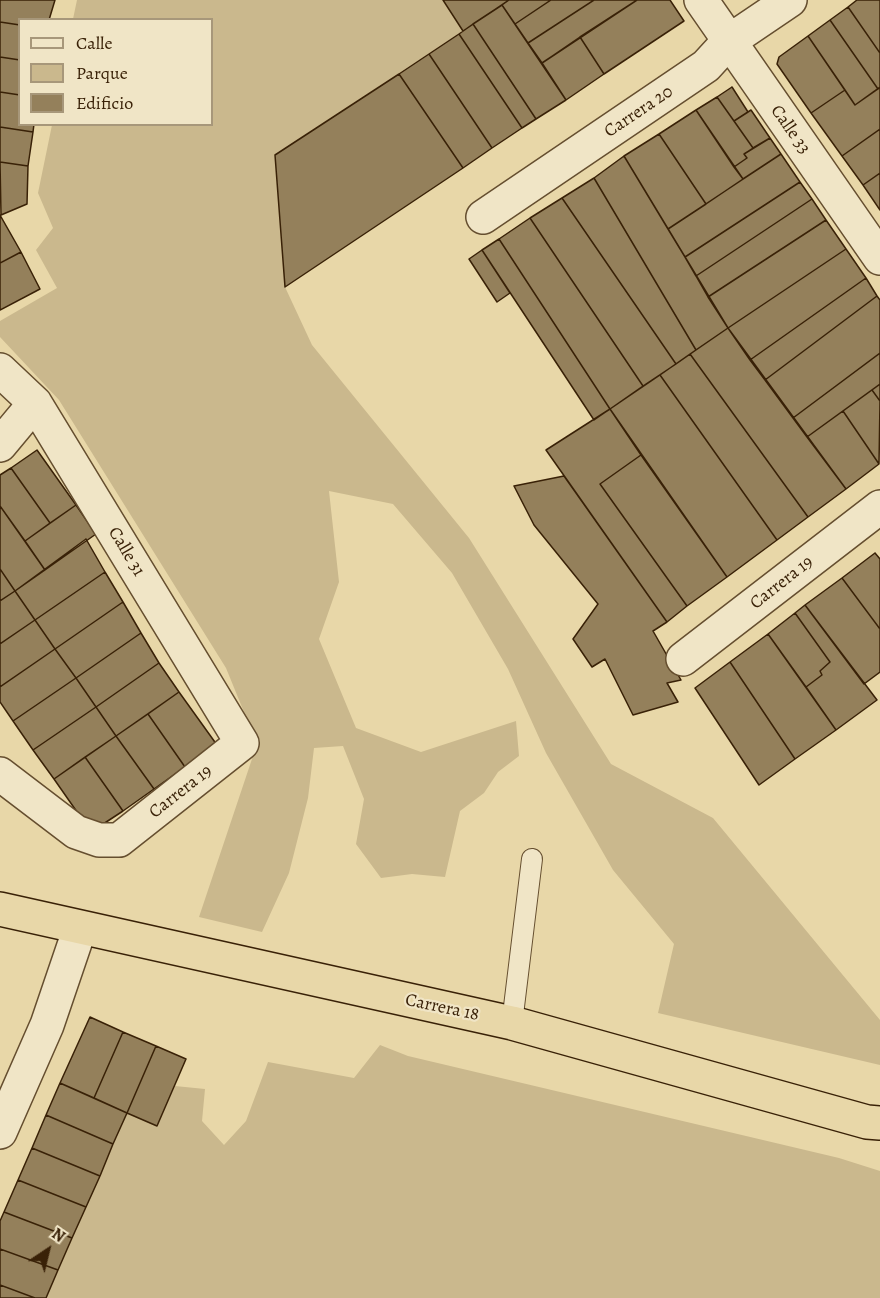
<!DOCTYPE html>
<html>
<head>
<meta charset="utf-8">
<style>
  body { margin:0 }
  #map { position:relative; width:880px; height:1298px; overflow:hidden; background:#e8d7a8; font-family:Alegreya,serif }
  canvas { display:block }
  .legend { position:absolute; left:18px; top:18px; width:195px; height:108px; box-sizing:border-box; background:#f0e5c6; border:2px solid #a7977a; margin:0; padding:8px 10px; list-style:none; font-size:18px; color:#392107 }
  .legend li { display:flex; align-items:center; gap:12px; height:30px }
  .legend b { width:30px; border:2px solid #a7977a }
  .north { position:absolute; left:18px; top:1220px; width:60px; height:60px; -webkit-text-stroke:4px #f0e5c6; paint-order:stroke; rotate:35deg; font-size:16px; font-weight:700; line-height:24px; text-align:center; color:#392107 }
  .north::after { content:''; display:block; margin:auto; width:21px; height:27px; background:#392107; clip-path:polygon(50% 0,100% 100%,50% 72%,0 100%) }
</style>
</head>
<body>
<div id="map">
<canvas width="880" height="1298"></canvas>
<ul class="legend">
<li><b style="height:8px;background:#f0e5c6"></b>Calle</li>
<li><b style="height:16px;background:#cab88d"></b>Parque</li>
<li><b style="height:16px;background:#94805b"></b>Edificio</li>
</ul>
<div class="north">N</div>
</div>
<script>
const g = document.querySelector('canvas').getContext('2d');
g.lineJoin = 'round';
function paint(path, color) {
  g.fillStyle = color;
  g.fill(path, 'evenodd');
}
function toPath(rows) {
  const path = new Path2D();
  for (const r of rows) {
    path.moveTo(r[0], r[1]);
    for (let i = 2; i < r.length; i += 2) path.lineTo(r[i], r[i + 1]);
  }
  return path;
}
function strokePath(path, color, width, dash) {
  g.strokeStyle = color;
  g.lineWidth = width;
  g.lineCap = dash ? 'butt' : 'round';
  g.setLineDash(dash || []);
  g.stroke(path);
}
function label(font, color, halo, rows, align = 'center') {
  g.font = font + ' Alegreya,serif';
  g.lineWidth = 4.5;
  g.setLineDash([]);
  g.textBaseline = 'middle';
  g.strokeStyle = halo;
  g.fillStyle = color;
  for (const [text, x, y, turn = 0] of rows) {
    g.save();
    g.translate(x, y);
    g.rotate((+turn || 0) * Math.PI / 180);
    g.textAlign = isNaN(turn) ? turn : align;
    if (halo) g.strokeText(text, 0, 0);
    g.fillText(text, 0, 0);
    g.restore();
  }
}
paint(toPath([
  [77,0,443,0,463,31,275,155,285,287,312,345,469,538,611,764,713,818,880,1020,880,1065,658,1013,674,944,613,870,546,753,508,669,452,573,393,504,329,491,339,582,319,639,356,728,421,752,516,721,519,756,498,772,484,793,460,811,445,877,412,874,381,878,356,844,364,799,343,746,314,748,308,798,289,873,262,932,199,917,257,744,226,668,59,400,0,337,0,321,57,288,36,250,53,228,38,193,52,125,212,124,212,20,73,19],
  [380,1045,408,1056,839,1158,880,1171,880,1298,46,1298,127,1113,157,1126,175,1086,205,1089,202,1121,224,1145,246,1121,268,1062,354,1078]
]), '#cab88d');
const building = toPath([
  [0,0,55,0,49,20,20,20,20,25,0,22,0,0],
  [443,0,509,0,463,31,443,0],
  [509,0,551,0,515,24,502,5,509,0],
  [551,0,594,0,528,43,515,24,551,0],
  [594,0,637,0,542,63,528,43,594,0],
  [637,0,670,0,684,21,604,74,580,37,637,0],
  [857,0,880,0,880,53,848,7,857,0],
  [502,5,566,100,536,119,473,24,502,5],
  [848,7,880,53,880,87,878,89,830,20,848,7],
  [830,20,878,89,855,105,808,36,830,20],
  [0,22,20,25,20,60,0,57,0,22],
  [473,24,536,119,522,128,459,34,473,24],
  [459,34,522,128,492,148,429,54,459,34],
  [808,36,845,90,811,113,777,64,779,57,808,36],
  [580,37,604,74,566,100,542,63,580,37],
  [429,54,492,148,463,168,399,74,429,54],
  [0,57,20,60,20,95,0,92,0,57],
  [399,74,463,168,285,287,275,155,399,74],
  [732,87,748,112,734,121,717,97,732,87],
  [880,87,880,129,842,156,811,113,845,90,855,105,880,87],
  [0,92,20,95,20,124,34,124,33,132,0,127,0,92],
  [717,97,753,148,744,154,747,158,734,167,696,110,717,97],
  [696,110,743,179,706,204,659,134,696,110],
  [751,110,770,138,753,148,734,121,751,110],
  [0,127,33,132,28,166,0,162,0,127],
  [880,129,880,173,863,185,842,156,880,129],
  [659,134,706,204,668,229,624,156,659,134],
  [770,138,781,154,743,179,734,167,747,158,744,154,770,138],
  [781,154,800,182,685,257,668,229,781,154],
  [624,156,728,328,696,350,594,178,624,156],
  [0,162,28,166,27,204,1,215,0,162],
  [880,173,880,210,863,185,880,173],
  [594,178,696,350,676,364,562,198,594,178],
  [800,182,812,199,696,276,685,257,800,182],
  [562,198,676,364,643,386,530,218,562,198],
  [812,199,826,220,708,297,696,276,812,199],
  [0,215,21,252,0,263,0,215],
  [530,218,643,386,610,409,499,239,530,218],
  [826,220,846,249,728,328,708,297,826,220],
  [499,239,610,409,594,420,482,250,499,239],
  [846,249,866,278,750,360,728,328,846,249],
  [482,250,510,293,497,302,469,259,482,250],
  [21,252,40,289,0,310,0,263,21,252],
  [866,278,877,296,765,380,750,360,866,278],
  [877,296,880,300,880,353,793,418,765,380,877,296],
  [728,328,846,489,808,517,690,354,728,328],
  [880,353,880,384,807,437,793,418,880,353],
  [690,354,808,517,777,540,660,375,690,354],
  [660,375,777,540,727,577,610,409,660,375],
  [880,384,880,401,872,390,880,384],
  [872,390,880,401,879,464,843,411,872,390],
  [610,409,641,455,600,484,687,606,667,622,546,450,610,409],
  [843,411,879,464,846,489,807,437,843,411],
  [37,450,76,505,50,523,11,468,37,450],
  [641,455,727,577,687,606,600,484,641,455],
  [11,468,50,523,25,541,0,506,0,475,11,468],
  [564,476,667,622,653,631,681,680,667,683,678,702,633,715,605,659,592,667,573,639,598,604,534,525,514,486,564,476],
  [76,505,96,534,45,570,25,541,76,505],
  [0,506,45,570,15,591,0,569,0,506],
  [86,539,105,572,35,620,15,591,86,539],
  [875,553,880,559,880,629,842,578,875,553],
  [0,569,15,591,0,601,0,569],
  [105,572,123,602,55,649,35,620,105,572],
  [842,578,880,629,880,672,864,684,805,605,842,578],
  [15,591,35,620,0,644,0,601,15,591],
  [123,602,141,633,76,678,55,649,123,602],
  [805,605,877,700,836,730,806,687,822,675,820,671,830,662,795,613,805,605],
  [795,613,830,662,820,671,822,675,806,687,768,634,795,613],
  [35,620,55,649,0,687,0,644,35,620],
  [141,633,159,663,96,707,76,678,141,633],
  [768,634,836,730,795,759,730,662,768,634],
  [55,649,76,678,13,721,0,702,0,687,55,649],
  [730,662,795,759,759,785,695,688,730,662],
  [159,663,179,692,116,736,96,707,159,663],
  [76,678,96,707,33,750,13,721,76,678],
  [179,692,217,745,185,767,148,714,179,692],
  [96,707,116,736,54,779,33,750,96,707],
  [148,714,185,767,154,789,116,736,148,714],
  [116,736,154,789,123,811,85,757,116,736],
  [85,757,123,811,91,832,54,779,85,757],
  [90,1017,123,1032,94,1098,60,1083,90,1017],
  [123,1032,156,1046,127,1113,94,1098,123,1032],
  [156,1046,186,1059,157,1126,127,1113,156,1046],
  [60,1083,127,1113,113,1144,46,1115,60,1083],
  [46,1115,113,1144,100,1176,32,1148,46,1115],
  [32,1148,100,1176,86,1207,18,1180,32,1148],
  [18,1180,86,1207,72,1238,4,1212,18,1180],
  [4,1212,72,1238,58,1270,0,1249,0,1221,4,1212],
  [0,1249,58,1270,46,1298,35,1298,0,1285,0,1249],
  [0,1285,35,1298,0,1298,0,1285]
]);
paint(building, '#94805b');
strokePath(building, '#392107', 1.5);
const service = toPath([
  [512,1023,532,859]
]);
const minor = toPath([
  [701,0,880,258],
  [483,217,706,66,728,42,790,0],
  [0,370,35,403,242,743,119,840,99,840,76,832,0,774],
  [0,445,35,403],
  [683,659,880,507],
  [0,1132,47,1025,80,928]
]);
const trunk = toPath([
  [0,909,512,1023,867,1122,880,1123]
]);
strokePath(service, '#654e2f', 22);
strokePath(minor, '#654e2f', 36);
strokePath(trunk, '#392107', 36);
strokePath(service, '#f0e5c6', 20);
strokePath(minor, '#f0e5c6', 33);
strokePath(trunk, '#e8d7a8', 33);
label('18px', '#392107', '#f0e5c6', [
  ["Carrera 20",639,112,-34],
  ["Calle 33",790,130,55],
  ["Calle 31",126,552,59],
  ["Carrera 19",782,583,-38],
  ["Carrera 19",181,792,-38],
  ["Carrera 18",442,1008,12]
]);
</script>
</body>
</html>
